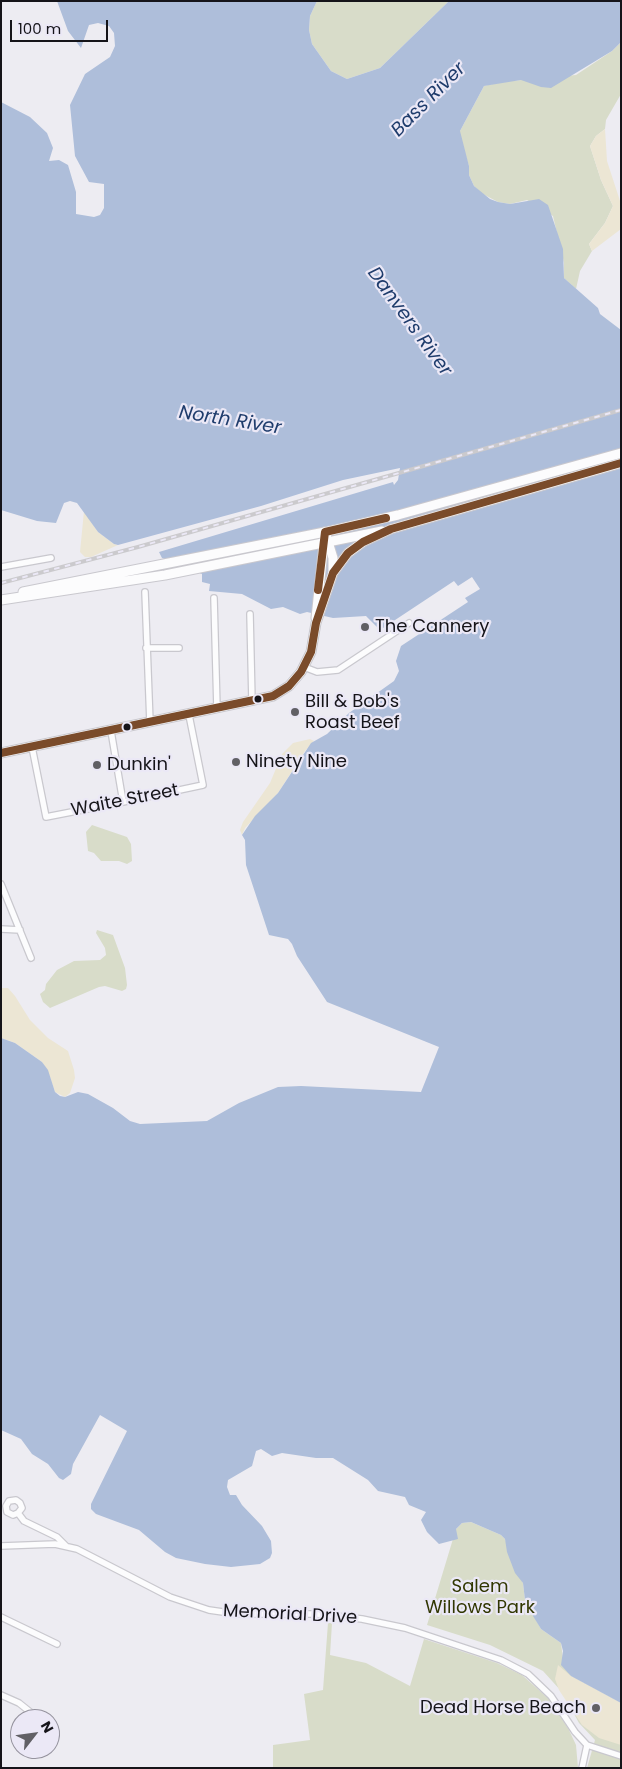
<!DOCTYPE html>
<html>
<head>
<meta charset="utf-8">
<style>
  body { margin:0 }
  #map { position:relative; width:622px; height:1769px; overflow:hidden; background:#edecf2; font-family:Poppins,sans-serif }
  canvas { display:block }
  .frame { position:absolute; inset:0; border:2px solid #151419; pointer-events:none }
  .north { position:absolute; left:10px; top:1709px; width:50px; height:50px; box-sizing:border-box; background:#ebe8f6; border:1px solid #95939e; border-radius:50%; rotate:60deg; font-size:14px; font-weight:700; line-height:20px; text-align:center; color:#151419 }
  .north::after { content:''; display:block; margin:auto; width:18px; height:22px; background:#616065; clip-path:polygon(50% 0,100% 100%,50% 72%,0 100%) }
  .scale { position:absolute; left:10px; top:20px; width:98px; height:22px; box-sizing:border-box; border:2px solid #151419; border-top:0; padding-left:6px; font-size:15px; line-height:18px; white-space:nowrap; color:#151419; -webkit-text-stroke:4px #ebe8f6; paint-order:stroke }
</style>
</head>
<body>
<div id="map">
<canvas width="622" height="1769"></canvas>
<div class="frame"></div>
<div class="north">N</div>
<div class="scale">100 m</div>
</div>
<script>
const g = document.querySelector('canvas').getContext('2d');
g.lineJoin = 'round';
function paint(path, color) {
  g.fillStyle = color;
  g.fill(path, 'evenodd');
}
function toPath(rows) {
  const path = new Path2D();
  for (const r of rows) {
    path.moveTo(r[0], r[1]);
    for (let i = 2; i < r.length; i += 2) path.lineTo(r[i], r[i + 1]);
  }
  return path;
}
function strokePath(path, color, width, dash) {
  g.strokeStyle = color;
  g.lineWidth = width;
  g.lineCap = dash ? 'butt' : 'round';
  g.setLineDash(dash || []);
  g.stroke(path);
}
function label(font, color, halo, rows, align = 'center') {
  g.font = font + ' Poppins,sans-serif';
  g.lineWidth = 4.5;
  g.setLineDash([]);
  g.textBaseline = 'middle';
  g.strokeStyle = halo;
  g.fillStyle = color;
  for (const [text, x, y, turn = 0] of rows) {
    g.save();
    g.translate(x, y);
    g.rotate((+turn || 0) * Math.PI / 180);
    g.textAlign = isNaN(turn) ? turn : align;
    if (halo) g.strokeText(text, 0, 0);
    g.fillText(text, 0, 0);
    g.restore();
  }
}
paint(toPath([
  [317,1,449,1,380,68,347,79,331,71,312,44,309,30,310,16],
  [621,42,621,94,606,120,605,129,596,136,590,146,601,180,613,206,605,223,589,244,592,251,580,271,576,289,564,278,564,263,553,216,527,200,510,204,498,202,481,193,474,186,469,175,469,166,460,139,460,131,484,86,500,82,576,75,612,51],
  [92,825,127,837,131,844,132,861,127,864,119,861,101,861,94,853,88,851,86,832],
  [97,930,113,935,125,968,127,985,126,989,122,991,105,986,99,987,50,1008,43,1002,40,994,45,990,46,984,57,970,74,961,100,960,106,955,105,948,96,933],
  [471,1522,501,1535,505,1539,523,1583,525,1600,541,1629,561,1643,563,1659,571,1676,621,1703,621,1768,587,1768,595,1740,579,1723,562,1692,543,1671,490,1645,427,1625,456,1529,462,1523],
  [328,1623,332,1623,330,1655,366,1663,410,1686,424,1639,497,1663,522,1675,550,1700,569,1730,576,1745,578,1768,273,1768,273,1745,310,1740,304,1694,323,1690]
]), '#d8dcc9');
paint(toPath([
  [605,129,607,161,621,204,621,229,592,251,589,244,605,223,613,206,601,180,590,146,596,136],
  [84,511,98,532,114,544,118,545,91,557,85,557,80,552],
  [310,739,314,741,305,751,278,793,245,828,242,835,240,830,243,822,270,783,282,754,293,743],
  [1,988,8,988,15,996,30,1020,48,1038,68,1051,74,1070,75,1078,70,1093,65,1097,55,1092,50,1077,42,1062,15,1043,1,1038],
  [558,1665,571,1676,621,1703,621,1745,599,1738,582,1725,559,1690,555,1679]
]), '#ece6d4');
paint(toPath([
  [57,1,317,1,310,16,309,30,312,44,331,71,347,79,380,68,449,1,621,1,621,42,612,51,551,88,541,87,521,80,484,86,460,131,469,166,469,175,474,186,490,199,498,202,510,204,539,199,548,205,563,249,564,278,598,308,600,314,621,330,621,1703,571,1676,561,1665,563,1651,561,1643,541,1629,533,1616,525,1600,523,1583,515,1573,507,1552,505,1539,501,1535,471,1522,462,1523,456,1529,458,1539,439,1544,427,1532,421,1520,426,1512,409,1505,405,1497,378,1491,368,1480,333,1458,316,1458,282,1453,272,1456,261,1449,256,1451,252,1466,228,1480,227,1487,230,1495,236,1495,242,1505,262,1526,271,1541,272,1553,270,1558,260,1564,231,1567,205,1564,176,1558,165,1552,139,1530,96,1514,91,1509,91,1504,127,1431,100,1415,73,1464,71,1474,63,1480,59,1478,48,1464,32,1454,21,1439,1,1430,1,1038,15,1043,42,1062,48,1070,55,1092,60,1096,65,1097,78,1092,88,1094,113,1108,130,1121,140,1124,207,1121,239,1103,278,1087,301,1086,421,1092,439,1047,327,1002,297,956,292,944,288,939,269,935,246,865,245,840,242,835,255,816,278,793,311,743,327,734,349,713,394,681,399,671,396,661,401,646,468,602,465,598,480,589,472,577,458,586,454,581,380,630,366,616,333,618,307,612,300,614,283,607,271,609,242,594,209,591,210,584,202,582,202,574,162,558,159,552,393,482,394,485,398,480,400,468,343,480,261,506,118,545,114,544,98,532,77,503,70,501,64,503,56,523,37,521,1,510,1,102,30,117,47,133,53,148,49,161,59,160,68,165,76,192,76,214,94,217,100,215,104,208,104,184,89,182,75,156,70,105,85,74,110,57,115,46,114,33,109,26,98,23,89,25,81,48,68,31]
]), '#aebeda');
const minor = toPath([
  [1,567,51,558],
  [145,592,150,723],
  [214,598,217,709],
  [250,614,252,702],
  [146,648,179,648],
  [304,667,317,672,338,670,409,623],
  [111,731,123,802],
  [32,747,46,817,123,802,203,785,189,715],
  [1,884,31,958],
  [1,929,20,930],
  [18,1513,13,1515,7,1512,6,1506,9,1501,16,1500,20,1503,22,1508,18,1513,24,1521,57,1537,66,1546],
  [1,1546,55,1544,77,1549,170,1597,209,1610,237,1614,317,1614,362,1619,405,1628,501,1660,528,1674,551,1696,575,1732,587,1745,621,1756],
  [1,1617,57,1644],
  [1,1695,19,1703,39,1719],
  [582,1768,587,1745]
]);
const primary = toPath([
  [23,592,325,532,333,558,333,573],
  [1,600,165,575,382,531]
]);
const trunk = toPath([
  [316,618,325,532,398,515,621,453],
  [1,753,273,696,289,686,301,672,311,652,316,623,333,573,348,553,363,542,391,529,621,463]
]);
strokePath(minor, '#c9c8ce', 8);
strokePath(primary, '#c9c8ce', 11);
strokePath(trunk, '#c9c8ce', 11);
strokePath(minor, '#fcfcfd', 5.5);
strokePath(primary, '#fcfcfd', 9);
strokePath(trunk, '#fcfcfd', 9);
const rail = toPath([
  [1,583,138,547,621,410]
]);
strokePath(rail, '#cbcacd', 4);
strokePath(rail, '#ebe8f6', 2, [5.5]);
strokePath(toPath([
  [318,590,325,532,386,518],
  [1,753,273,696,289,686,301,672,311,652,316,623,333,573,348,553,363,542,391,529,621,463]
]), '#7a4b2a', 8);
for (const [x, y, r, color] of [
  [365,627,5,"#616065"],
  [258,699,4.5,"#151419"],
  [295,712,5,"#616065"],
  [127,727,4.5,"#151419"],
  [236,762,5,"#616065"],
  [97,765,5,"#616065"],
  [596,1708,5,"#616065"]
]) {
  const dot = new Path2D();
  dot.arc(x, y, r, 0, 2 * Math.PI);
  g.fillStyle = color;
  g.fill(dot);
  strokePath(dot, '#ebe8f6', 2);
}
label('18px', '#151419', '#ebe8f6', [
  ["The Cannery",375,627],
  ["Bill & Bob's",305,702],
  ["Roast Beef",305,723],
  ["Ninety Nine",246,762],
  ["Dunkin'",107,765],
  ["Dead Horse Beach",586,1708,"right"]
], 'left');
label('18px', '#151419', '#ebe8f6', [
  ["Waite Street",125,801,-11],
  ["Memorial Drive",290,1615,3]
]);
label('18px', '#313701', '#ebe8f6', [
  ["Salem",480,1587],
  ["Willows Park",480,1608]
]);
label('italic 19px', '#1f3c6c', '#ebe8f6', [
  ["Bass River",429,100,-45],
  ["Danvers River",409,322,54],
  ["North River",230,421,9]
]);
</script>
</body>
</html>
